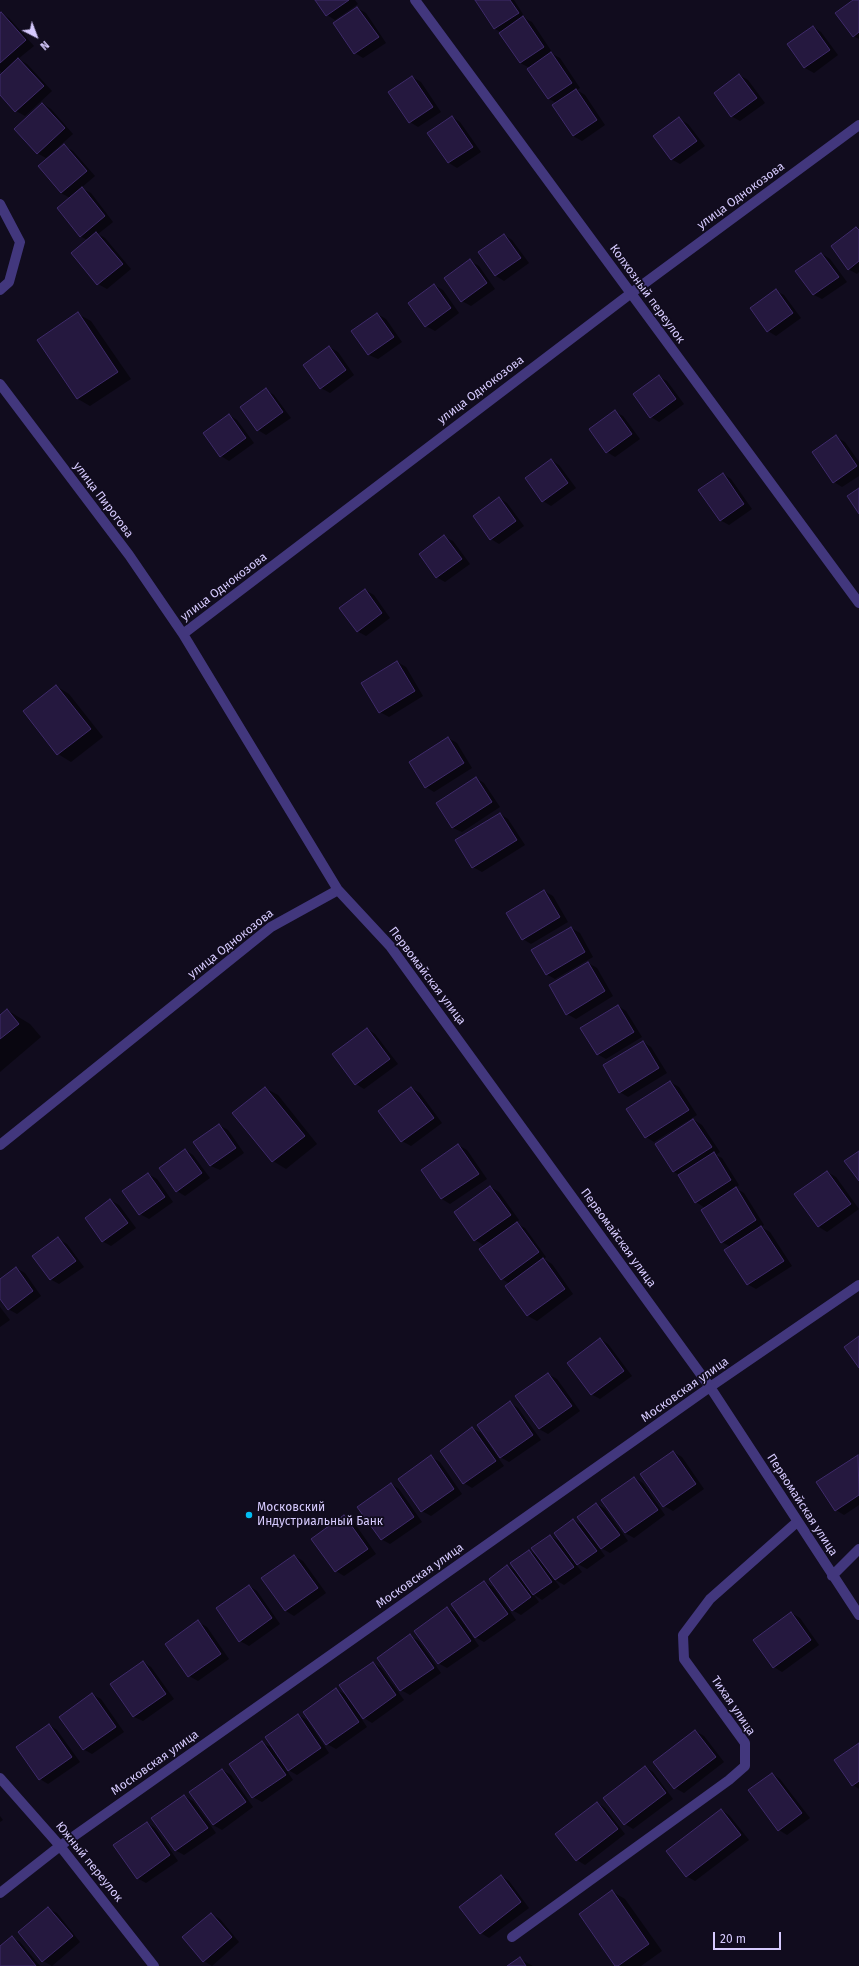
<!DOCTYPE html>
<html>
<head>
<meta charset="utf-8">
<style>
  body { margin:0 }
  #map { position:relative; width:859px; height:1966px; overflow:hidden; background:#110c1e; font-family:"Fira Sans",sans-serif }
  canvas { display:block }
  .north { position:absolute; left:16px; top:16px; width:40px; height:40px; -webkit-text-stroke:3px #110c1e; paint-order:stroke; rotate:138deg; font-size:11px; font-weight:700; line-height:16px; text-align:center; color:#d6cafe }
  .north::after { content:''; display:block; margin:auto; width:14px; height:18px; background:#d6cafe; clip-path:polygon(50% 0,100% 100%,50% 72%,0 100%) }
  .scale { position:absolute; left:713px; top:1932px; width:68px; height:18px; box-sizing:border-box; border:2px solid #d6cafe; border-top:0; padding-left:5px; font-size:12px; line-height:14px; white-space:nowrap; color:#d6cafe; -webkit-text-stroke:3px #110c1e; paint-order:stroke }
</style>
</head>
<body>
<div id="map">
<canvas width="859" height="1966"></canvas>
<div class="north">N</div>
<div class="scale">20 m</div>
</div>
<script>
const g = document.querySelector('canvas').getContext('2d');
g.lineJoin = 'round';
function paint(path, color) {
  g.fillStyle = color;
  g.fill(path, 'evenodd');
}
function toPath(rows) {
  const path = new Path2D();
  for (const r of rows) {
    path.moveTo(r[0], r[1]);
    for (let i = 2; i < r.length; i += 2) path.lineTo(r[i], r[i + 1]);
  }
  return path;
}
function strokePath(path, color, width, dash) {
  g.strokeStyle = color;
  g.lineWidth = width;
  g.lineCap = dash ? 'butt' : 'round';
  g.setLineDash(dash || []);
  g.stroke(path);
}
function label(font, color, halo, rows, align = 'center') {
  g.font = font + ' "Fira Sans",sans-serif';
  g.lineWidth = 3.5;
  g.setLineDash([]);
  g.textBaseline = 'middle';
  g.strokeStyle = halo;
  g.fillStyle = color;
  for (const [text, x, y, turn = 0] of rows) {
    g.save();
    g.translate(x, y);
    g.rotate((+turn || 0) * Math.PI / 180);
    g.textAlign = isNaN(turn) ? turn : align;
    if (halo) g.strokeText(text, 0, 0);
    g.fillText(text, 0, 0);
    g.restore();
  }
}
paint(toPath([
  [316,0,355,0,358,4,335,20,327,15],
  [476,0,514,0,526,19,532,22,552,52,550,53,560,58,580,88,577,90,585,95,605,125,582,141,573,136,557,103,549,99,528,69,530,68,520,63,501,32,495,29],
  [854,0,859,0,859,39,853,36],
  [357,8,366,13,386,43,363,58,355,53],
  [1,13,9,18,34,46,18,59,27,64,52,91,25,116,16,111,0,94,0,76,3,73,0,71],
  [813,27,821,32,838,55,814,73,805,68,788,45],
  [739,75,748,80,765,103,740,121,731,116],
  [412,77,421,82,441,112,418,127,410,122],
  [43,104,51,109,73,134,46,158,37,153],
  [452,117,460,122,481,152,457,168,449,163,429,133],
  [679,119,688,124,705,146,680,164,671,159],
  [64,146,73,151,95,176,81,188,91,193,113,222,98,234,105,238,131,269,107,289,98,284,72,253,87,240,80,236,70,198,61,193],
  [856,228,859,229,859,272,857,274,848,269],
  [504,235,512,240,529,263,504,281,496,276,479,253],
  [822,254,830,259,847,282,822,299,814,295],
  [470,261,479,266,495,289,471,306,462,301,445,278],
  [434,285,443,290,459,313,435,331,426,326],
  [776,291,784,295,801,318,776,336,768,331],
  [78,314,91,321,131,379,90,406,78,399],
  [377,314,386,319,402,342,378,359,369,355,353,332],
  [329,347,338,352,354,375,330,393,321,388],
  [659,377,667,381,684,404,659,422,651,417],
  [266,390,274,395,291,418,266,435,258,430],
  [615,412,623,416,640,439,615,457,607,452],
  [229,415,237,420,254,443,229,461,221,456],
  [836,437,845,442,859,462,859,476,842,487,834,482],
  [551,460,559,465,576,488,551,506,543,501],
  [723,474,731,479,752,509,729,525,720,520],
  [499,498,507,503,524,526,499,544,491,539],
  [444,537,453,541,470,564,445,582,436,577],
  [365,590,374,595,390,618,366,636,357,631],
  [397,662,406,667,423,696,389,717,380,712],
  [56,686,69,694,103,737,71,762,58,754,24,711],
  [448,738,457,743,472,768,434,792,426,787],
  [476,778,484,783,500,807,462,832,453,828,437,803],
  [500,814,508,819,525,845,482,872,473,867],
  [544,891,553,896,568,922,531,944,523,939],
  [571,928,580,933,593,957,555,979,546,974],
  [588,963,597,968,613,996,576,1019,567,1014],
  [618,1006,626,1011,642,1037,606,1059,597,1054],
  [7,1010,30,1024,41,1037,0,1072,0,1016],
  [367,1029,375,1034,398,1064,364,1089,356,1084,333,1054],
  [643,1042,651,1047,667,1073,628,1097,620,1092],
  [670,1082,679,1087,697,1115,654,1142,646,1137],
  [265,1088,278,1095,317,1144,286,1169,273,1161],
  [411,1088,420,1093,442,1123,411,1146,402,1141],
  [694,1120,702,1125,720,1152,716,1155,722,1158,739,1185,735,1188,744,1193,764,1225,761,1227,770,1232,792,1266,756,1289,747,1284,731,1247,722,1242,705,1208,696,1202,680,1175,674,1172,656,1144],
  [219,1125,228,1130,244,1153,220,1170,211,1166,195,1142],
  [458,1145,467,1150,487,1179,450,1204,442,1199,422,1170],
  [185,1150,193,1155,210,1178,185,1196,177,1191],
  [827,1172,836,1177,859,1209,827,1232,819,1227],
  [148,1174,157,1179,173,1202,149,1219,140,1214,123,1191],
  [490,1187,499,1192,519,1220,515,1223,525,1228,546,1257,544,1259,552,1264,573,1294,537,1321,528,1316,507,1286,510,1284,502,1279,485,1246,475,1240],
  [110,1200,119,1205,136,1228,111,1246,102,1241],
  [58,1239,67,1244,84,1267,59,1284,50,1279],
  [16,1268,25,1273,41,1296,17,1314,8,1309,0,1298,0,1280],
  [0,1307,10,1320,0,1327],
  [600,1339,608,1344,632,1376,600,1399,591,1394],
  [548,1374,557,1379,580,1411,548,1434,539,1429],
  [510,1403,518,1408,541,1440,509,1462,500,1457],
  [472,1428,481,1433,504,1466,472,1488,464,1483],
  [673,1452,682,1457,704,1489,673,1511,664,1506],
  [858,1456,859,1505,844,1515,836,1510],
  [431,1457,440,1462,462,1494,431,1516,422,1511],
  [634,1478,643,1483,665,1515,634,1538,625,1533,603,1500],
  [391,1484,399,1489,422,1522,390,1544,381,1539],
  [597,1504,605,1509,628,1541,610,1553,601,1548],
  [344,1516,353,1521,376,1554,344,1576,336,1571],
  [573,1520,582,1525,605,1556,587,1569,574,1562,582,1572,564,1585,554,1579,560,1587,542,1600,533,1594,539,1602,521,1615,512,1610,508,1566,517,1572,529,1551,538,1556,550,1536,563,1543],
  [294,1556,303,1561,326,1593,294,1616,286,1611],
  [484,1582,493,1587,516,1620,484,1642,475,1637],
  [249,1586,257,1591,280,1624,249,1646,240,1641],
  [447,1608,456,1613,479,1646,447,1668,438,1663],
  [791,1613,800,1618,819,1645,782,1672,774,1667],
  [198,1622,207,1627,229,1659,198,1681,189,1676],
  [410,1636,419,1641,441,1673,410,1695,401,1690],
  [143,1662,151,1667,174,1699,143,1721,134,1717,111,1684],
  [373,1663,381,1668,404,1700,372,1723,364,1718],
  [336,1690,345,1694,367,1727,336,1749,327,1744],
  [93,1695,101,1699,124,1732,92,1754,83,1749],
  [298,1715,307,1720,329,1753,297,1775,285,1768,293,1780,262,1802,253,1797,262,1743,271,1747,278,1758,279,1756],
  [49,1725,57,1730,80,1762,48,1784,40,1779],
  [695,1731,704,1736,724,1762,684,1793,675,1788],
  [859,1744,859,1789,853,1785],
  [645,1767,653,1772,673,1799,633,1829,625,1824],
  [222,1770,231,1775,253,1807,222,1830,213,1825],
  [772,1774,780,1779,810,1818,787,1835,779,1830],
  [184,1796,193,1801,216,1833,184,1855,175,1850],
  [597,1803,605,1808,625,1834,585,1865,577,1860],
  [721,1810,729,1815,749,1840,695,1881,686,1876],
  [0,1816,3,1820,0,1822],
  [147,1823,155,1828,178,1861,146,1883,137,1878],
  [501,1876,509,1881,529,1908,489,1938,481,1933],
  [613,1892,625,1899,662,1951,641,1966,617,1966],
  [49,1909,57,1913,80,1942,52,1966,43,1961],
  [211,1914,220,1919,239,1942,212,1966,204,1961],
  [12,1938,20,1942,40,1966,0,1966,0,1947],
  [520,1959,533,1966,509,1966]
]), '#0007');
const building = toPath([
  [315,0,349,0,326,16,315,0],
  [475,0,510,0,519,13,494,29,475,0],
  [853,0,859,0,859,32,853,37,835,13,853,0],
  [357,7,379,37,354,54,333,23,357,7],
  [1,12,26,40,0,63,0,13,1,12],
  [523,16,544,47,520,63,499,33,523,16],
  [813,26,830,50,804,68,787,44,813,26],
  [551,52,572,83,548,99,527,69,551,52],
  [18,58,44,86,15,112,0,95,0,75,18,58],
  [739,74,757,98,731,117,714,93,739,74],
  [412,76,433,107,409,123,388,92,412,76],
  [576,89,597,120,573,136,552,105,576,89],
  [42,103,65,128,37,154,14,129,42,103],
  [452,116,473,147,448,163,427,133,452,116],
  [679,117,697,141,671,160,653,136,679,117],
  [64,144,87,171,61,193,38,166,64,144],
  [82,187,105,216,80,237,57,208,82,187],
  [856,227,859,230,859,261,848,270,831,246,856,227],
  [96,232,123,264,97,285,71,253,96,232],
  [504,234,521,258,495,276,478,252,504,234],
  [821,253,839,277,813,295,795,271,821,253],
  [470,259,487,283,461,302,444,278,470,259],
  [434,284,451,308,425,327,408,303,434,284],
  [776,289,793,313,767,332,750,308,776,289],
  [78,312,118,372,77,399,37,340,78,312],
  [377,313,394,337,368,355,351,331,377,313],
  [329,346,346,370,320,389,303,365,329,346],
  [659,375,676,399,650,418,633,394,659,375],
  [266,388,283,412,257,431,240,407,266,388],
  [615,410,632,434,606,453,589,429,615,410],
  [229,414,246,438,220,457,203,433,229,414],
  [836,435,857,466,833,483,812,452,836,435],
  [551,459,568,483,542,502,525,478,551,459],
  [723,473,744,504,720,521,698,490,723,473],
  [859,488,859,514,847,496,859,488],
  [499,497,516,521,490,540,473,516,499,497],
  [444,535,462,559,436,578,419,554,444,535],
  [365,589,382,613,357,632,339,608,365,589],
  [397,661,415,691,379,713,361,683,397,661],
  [56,685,91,729,57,755,23,711,56,685],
  [448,737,464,763,425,788,409,762,448,737],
  [476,777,492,802,452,828,436,803,476,777],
  [500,813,517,840,472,868,455,840,500,813],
  [544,890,560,917,522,940,506,913,544,890],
  [571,927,585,952,546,975,531,950,571,927],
  [588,962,605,991,566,1015,549,985,588,962],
  [618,1005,634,1032,597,1055,580,1028,618,1005],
  [7,1009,19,1024,0,1039,0,1015,7,1009],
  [367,1028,390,1059,355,1085,332,1054,367,1028],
  [643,1041,659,1068,619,1093,603,1065,643,1041],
  [670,1081,689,1110,645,1138,626,1109,670,1081],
  [265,1087,305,1136,272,1162,232,1113,265,1087],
  [411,1087,434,1118,401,1142,378,1111,411,1087],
  [693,1119,712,1147,673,1172,655,1144,693,1119],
  [219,1124,236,1148,210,1166,193,1142,219,1124],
  [458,1144,479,1174,441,1199,421,1170,458,1144],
  [185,1149,202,1173,176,1192,159,1168,185,1149],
  [859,1151,859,1181,844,1161,859,1151],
  [714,1152,731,1180,695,1203,678,1175,714,1152],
  [827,1171,851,1204,818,1227,794,1194,827,1171],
  [148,1173,165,1197,139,1215,122,1191,148,1173],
  [490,1186,511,1215,474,1241,454,1212,490,1186],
  [736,1187,756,1220,721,1243,701,1210,736,1187],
  [110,1199,128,1223,102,1242,85,1218,110,1199],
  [517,1222,539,1252,501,1280,479,1249,517,1222],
  [761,1226,784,1261,747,1285,724,1250,761,1226],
  [58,1237,76,1261,50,1280,32,1256,58,1237],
  [543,1258,565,1289,527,1316,505,1286,543,1258],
  [16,1267,33,1291,8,1310,0,1299,0,1279,16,1267],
  [859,1336,859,1368,844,1347,859,1336],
  [600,1338,624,1371,591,1395,567,1363,600,1338],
  [548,1373,572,1406,539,1429,515,1396,548,1373],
  [510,1401,533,1435,500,1458,477,1425,510,1401],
  [472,1427,496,1461,463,1484,440,1451,472,1427],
  [673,1451,696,1484,663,1507,640,1474,673,1451],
  [431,1455,454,1489,421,1512,398,1479,431,1455],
  [858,1455,859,1495,835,1511,816,1482,858,1455],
  [634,1477,658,1510,625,1533,601,1500,634,1477],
  [391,1483,414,1517,381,1540,357,1507,391,1483],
  [596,1503,620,1535,601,1549,577,1517,596,1503],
  [344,1515,368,1549,335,1572,311,1539,344,1515],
  [573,1519,597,1551,577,1565,554,1533,573,1519],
  [550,1535,574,1567,555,1580,531,1548,550,1535],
  [529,1550,552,1582,533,1595,510,1563,529,1550],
  [294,1555,318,1588,285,1611,261,1578,294,1555],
  [507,1565,531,1597,512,1611,489,1579,507,1565],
  [484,1581,508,1614,475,1638,451,1604,484,1581],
  [249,1585,272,1618,239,1642,216,1608,249,1585],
  [447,1607,471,1641,438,1664,414,1631,447,1607],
  [791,1612,811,1640,773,1668,753,1640,791,1612],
  [198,1620,221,1654,188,1677,165,1644,198,1620],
  [410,1634,434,1668,400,1691,377,1658,410,1634],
  [143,1661,166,1694,133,1717,110,1684,143,1661],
  [373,1662,396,1695,363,1719,339,1685,373,1662],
  [336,1688,359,1722,326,1745,303,1712,336,1688],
  [92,1693,116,1727,83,1750,59,1717,92,1693],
  [298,1714,321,1748,288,1771,265,1737,298,1714],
  [49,1724,72,1757,39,1780,16,1747,49,1724],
  [695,1730,716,1757,674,1789,653,1762,695,1730],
  [262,1741,286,1775,252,1798,229,1764,262,1741],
  [859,1743,859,1781,852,1786,834,1760,859,1743],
  [645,1766,666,1793,624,1825,603,1798,645,1766],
  [222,1769,246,1802,213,1825,189,1792,222,1769],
  [772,1773,802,1813,778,1831,748,1790,772,1773],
  [184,1795,208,1828,175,1851,151,1818,184,1795],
  [597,1802,618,1829,576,1861,555,1834,597,1802],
  [721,1809,741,1835,686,1877,666,1851,721,1809],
  [147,1822,170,1855,137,1879,113,1845,147,1822],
  [501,1875,521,1902,480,1934,459,1907,501,1875],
  [612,1890,649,1944,618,1966,615,1966,579,1914,612,1890],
  [48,1907,73,1936,42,1962,18,1932,48,1907],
  [211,1913,232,1937,203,1962,182,1937,211,1913],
  [12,1936,36,1966,0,1966,0,1946,12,1936],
  [520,1957,526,1966,507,1966,520,1957]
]);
paint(building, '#25183f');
strokePath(building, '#3f2b6b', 1);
strokePath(toPath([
  [415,0,859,603],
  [0,204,20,242,9,282,0,290],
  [0,384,129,555,183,634,338,890,271,927,0,1145],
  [183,634,630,294,859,125],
  [338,890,390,946,710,1387,859,1615],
  [832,1576,859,1549],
  [0,1778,60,1846,154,1966],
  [0,1893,60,1846,710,1387,859,1285],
  [512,1937,729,1780,745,1766,745,1743,684,1659,683,1635,710,1599,797,1522]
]), '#42377d', 10);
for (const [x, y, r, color] of [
  [249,1515,4,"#02bdf2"]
]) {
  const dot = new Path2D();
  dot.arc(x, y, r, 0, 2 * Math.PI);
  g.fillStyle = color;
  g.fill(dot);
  strokePath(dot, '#110c1e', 1.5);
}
label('12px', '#d6cafe', '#110c1e', [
  ["улица Однокозова",741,196,-36],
  ["Колхозный переулок",647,294,54],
  ["улица Однокозова",481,390,-37],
  ["улица Пирогова",103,500,53],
  ["улица Однокозова",224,587,-37],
  ["улица Однокозова",231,944,-38],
  ["Первомайская улица",427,976,53],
  ["Первомайская улица",618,1238,54],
  ["Московская улица",685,1390,-35],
  ["Первомайская улица",802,1505,57],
  ["Московская улица",420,1576,-35],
  ["Тихая улица",733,1706,56],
  ["Московская улица",155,1763,-35],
  ["Южный переулок",89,1862,51]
]);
label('12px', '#d6cafe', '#110c1e', [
  ["Московский",257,1508],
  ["Индустриальный Банк",257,1522]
], 'left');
</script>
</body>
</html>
